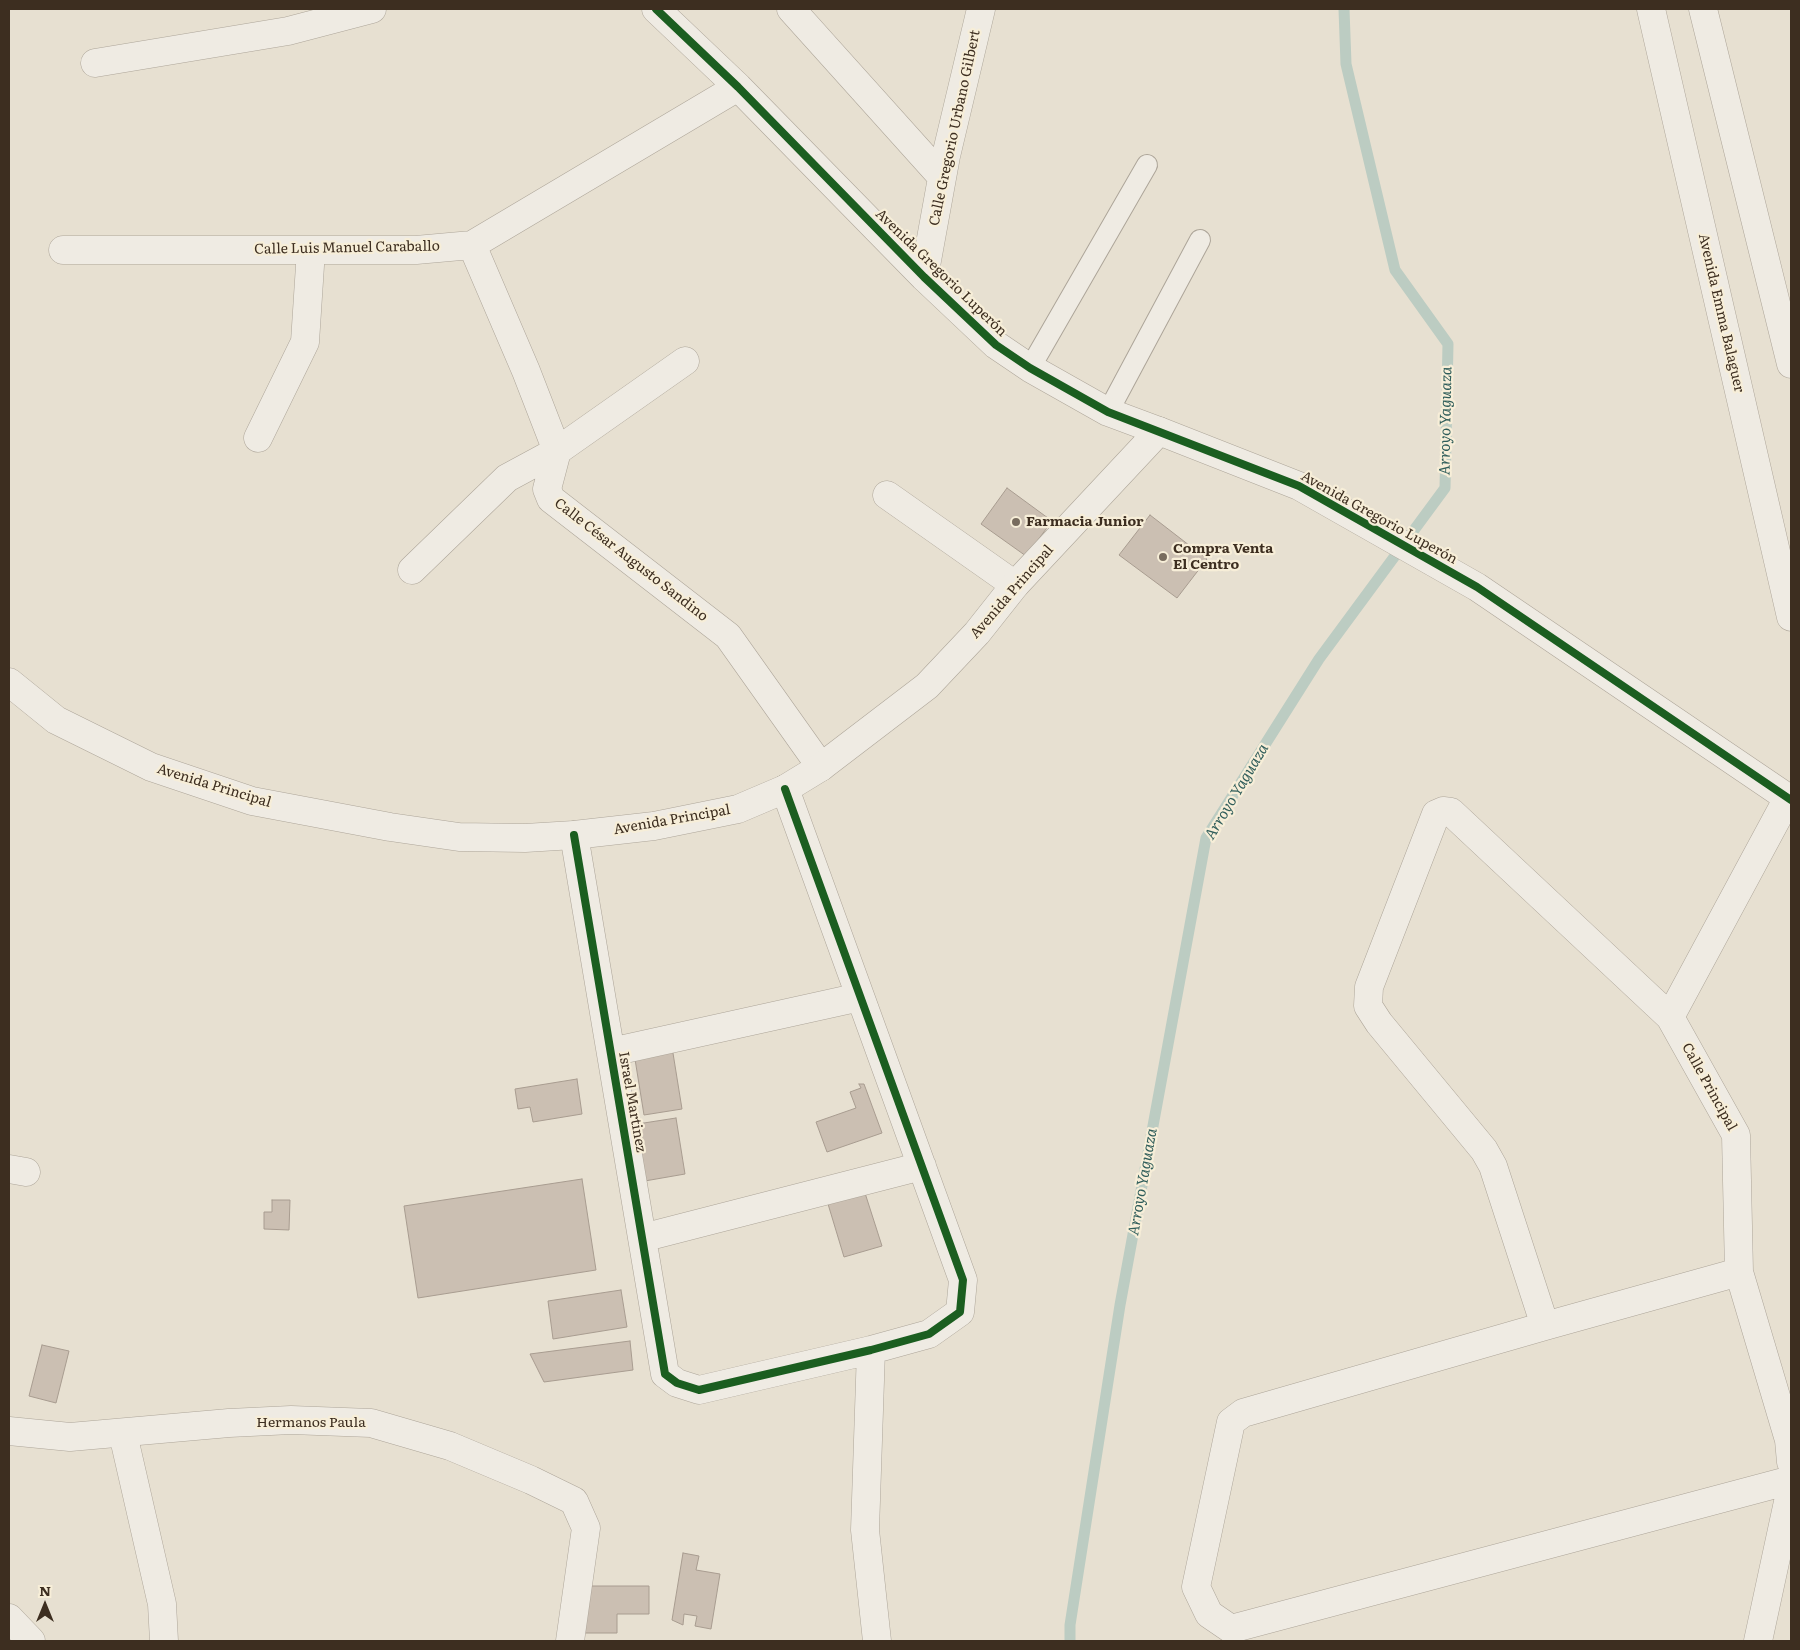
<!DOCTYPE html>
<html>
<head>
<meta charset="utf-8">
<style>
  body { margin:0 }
  #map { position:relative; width:1800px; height:1650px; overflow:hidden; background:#e7e0d1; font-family:Literata,serif }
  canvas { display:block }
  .frame { position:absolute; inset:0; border:10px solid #3d2e20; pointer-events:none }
  .north { position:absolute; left:20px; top:1580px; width:50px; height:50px; -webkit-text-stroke:4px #f7eed8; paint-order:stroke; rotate:0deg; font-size:14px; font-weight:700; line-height:20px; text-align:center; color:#3d2e20 }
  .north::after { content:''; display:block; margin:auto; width:18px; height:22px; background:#3d2e20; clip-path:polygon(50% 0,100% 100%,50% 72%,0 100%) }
</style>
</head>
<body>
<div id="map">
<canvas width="1800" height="1650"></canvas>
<div class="frame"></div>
<div class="north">N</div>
</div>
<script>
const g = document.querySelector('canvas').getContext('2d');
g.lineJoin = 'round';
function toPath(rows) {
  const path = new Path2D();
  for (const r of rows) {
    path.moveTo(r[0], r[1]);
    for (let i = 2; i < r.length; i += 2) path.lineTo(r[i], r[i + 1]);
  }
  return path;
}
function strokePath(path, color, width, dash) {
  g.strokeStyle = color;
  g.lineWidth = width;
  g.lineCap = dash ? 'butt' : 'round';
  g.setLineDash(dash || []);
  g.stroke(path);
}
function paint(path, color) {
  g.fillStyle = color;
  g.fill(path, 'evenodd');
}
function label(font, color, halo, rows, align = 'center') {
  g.font = font + ' Literata,serif';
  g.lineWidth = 4.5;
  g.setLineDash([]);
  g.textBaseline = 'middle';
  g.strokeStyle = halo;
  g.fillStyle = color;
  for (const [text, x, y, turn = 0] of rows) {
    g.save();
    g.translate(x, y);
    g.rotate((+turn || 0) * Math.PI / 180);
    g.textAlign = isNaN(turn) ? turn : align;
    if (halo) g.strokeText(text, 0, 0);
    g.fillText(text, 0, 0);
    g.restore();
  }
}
strokePath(toPath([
  [1070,1641,1070,1625,1120,1305,1206,838,1319,659,1445,488,1448,344,1395,270,1346,64,1344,9]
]), '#bcccc2', 11);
const building = toPath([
  [1007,488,1052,521,1026,556,981,524,1007,488],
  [1150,515,1207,559,1177,598,1119,555,1150,515],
  [672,1047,682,1109,644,1115,634,1053,672,1047],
  [577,1079,582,1114,533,1122,530,1107,518,1109,515,1089,577,1079],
  [859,1084,864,1084,882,1133,827,1152,816,1122,856,1108,850,1092,861,1088,859,1084],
  [676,1118,685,1174,639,1182,631,1125,676,1118],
  [582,1179,596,1270,418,1298,404,1206,582,1179],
  [865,1193,882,1246,844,1257,828,1204,865,1193],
  [272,1200,290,1200,289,1230,264,1229,264,1212,272,1212,272,1200],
  [621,1290,627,1327,553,1339,548,1301,621,1290],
  [630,1341,633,1370,544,1382,530,1354,630,1341],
  [42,1345,69,1351,56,1403,29,1396,42,1345],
  [683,1553,699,1556,696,1570,720,1574,711,1629,695,1626,697,1616,684,1614,683,1625,672,1620,683,1553],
  [581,1586,649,1586,649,1614,617,1614,617,1633,581,1633,581,1586]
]);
paint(building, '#cbbfb2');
strokePath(building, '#a89c90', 1);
const service = toPath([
  [1030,368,1147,165],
  [1108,412,1200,240]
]);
const minor = toPath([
  [656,9,738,87,924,277,996,345,1030,368,1108,412,1159,431],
  [791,9,942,177],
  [95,63,288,31,372,9],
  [472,245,526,371,557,451,547,489,551,499,728,636,821,767],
  [63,250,416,250,472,245,738,87],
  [924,277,946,156,981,9],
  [258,438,305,342,311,250],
  [887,495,1015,585],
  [412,570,507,478,557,451,685,361],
  [1788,798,1670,1017,1736,1135,1739,1272,1789,1440,1791,1462],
  [574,835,665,1374,677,1383,699,1390,871,1350,929,1334,960,1312,963,1280,785,789],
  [611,1052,860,997],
  [9,1169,26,1172],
  [642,1238,922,1166],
  [1739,1272,1545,1326,1243,1413,1231,1422,1196,1587,1209,1614,1231,1629,1791,1480],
  [1545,1326,1493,1166,1484,1150,1379,1023,1368,1006,1369,987,1436,814,1443,811,1451,812,1670,1017],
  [871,1350,865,1530,877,1641],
  [9,1431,70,1437,229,1423,291,1420,371,1423,450,1446,531,1480,574,1501,586,1528,570,1641],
  [123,1434,162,1604,164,1641],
  [9,1618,31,1641],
  [1758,1641,1791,1488]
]);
const tertiary = toPath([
  [1651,9,1791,617],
  [1703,9,1791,364],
  [9,682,56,720,151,767,252,801,390,827,459,837,525,838,574,835,654,826,738,809,785,789,821,767,927,686,977,633,1015,585,1159,431,1299,486,1477,587,1791,800]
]);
strokePath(service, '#ada599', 22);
strokePath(minor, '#ada599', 29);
strokePath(tertiary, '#ada599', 29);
strokePath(service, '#efebe3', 20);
strokePath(minor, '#efebe3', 28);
strokePath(tertiary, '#efebe3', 28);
strokePath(toPath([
  [656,9,738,87,924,277,996,345,1030,368,1108,412,1299,486,1477,587,1791,800],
  [574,835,665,1374,677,1383,699,1390,871,1350,929,1334,960,1312,963,1280,785,789]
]), '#1b5e20', 8);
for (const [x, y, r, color] of [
  [1016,522,5,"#786c5e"],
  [1163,557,5,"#786c5e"]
]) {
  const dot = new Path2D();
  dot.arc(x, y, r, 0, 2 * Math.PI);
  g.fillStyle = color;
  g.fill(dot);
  strokePath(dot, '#f7eed8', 2);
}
label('14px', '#3d2e20', '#f7eed8', [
  ["Calle Gregorio Urbano Gilbert",955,128,-78],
  ["Calle Luis Manuel Caraballo",347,248,-1],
  ["Avenida Gregorio Luperón",941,273,44],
  ["Avenida Emma Balaguer",1721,313,77],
  ["Avenida Gregorio Luperón",1379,518,29],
  ["Calle César Augusto Sandino",631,560,38],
  ["Avenida Principal",1012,592,-49],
  ["Avenida Principal",214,786,17],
  ["Avenida Principal",672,820,-10],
  ["Calle Principal",1709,1087,61],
  ["Israel Martinez",632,1102,80],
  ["Hermanos Paula",311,1423]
]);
label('bold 14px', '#3d2e20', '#f7eed8', [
  ["Farmacia Junior",1026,522],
  ["Compra Venta",1173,549],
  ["El Centro",1173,565]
], 'left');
label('italic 15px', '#2f5d5a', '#f7eed8', [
  ["Arroyo Yaguaza",1446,421,-89],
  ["Arroyo Yaguaza",1237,792,-59],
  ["Arroyo Yaguaza",1143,1182,-80]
]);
</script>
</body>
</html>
